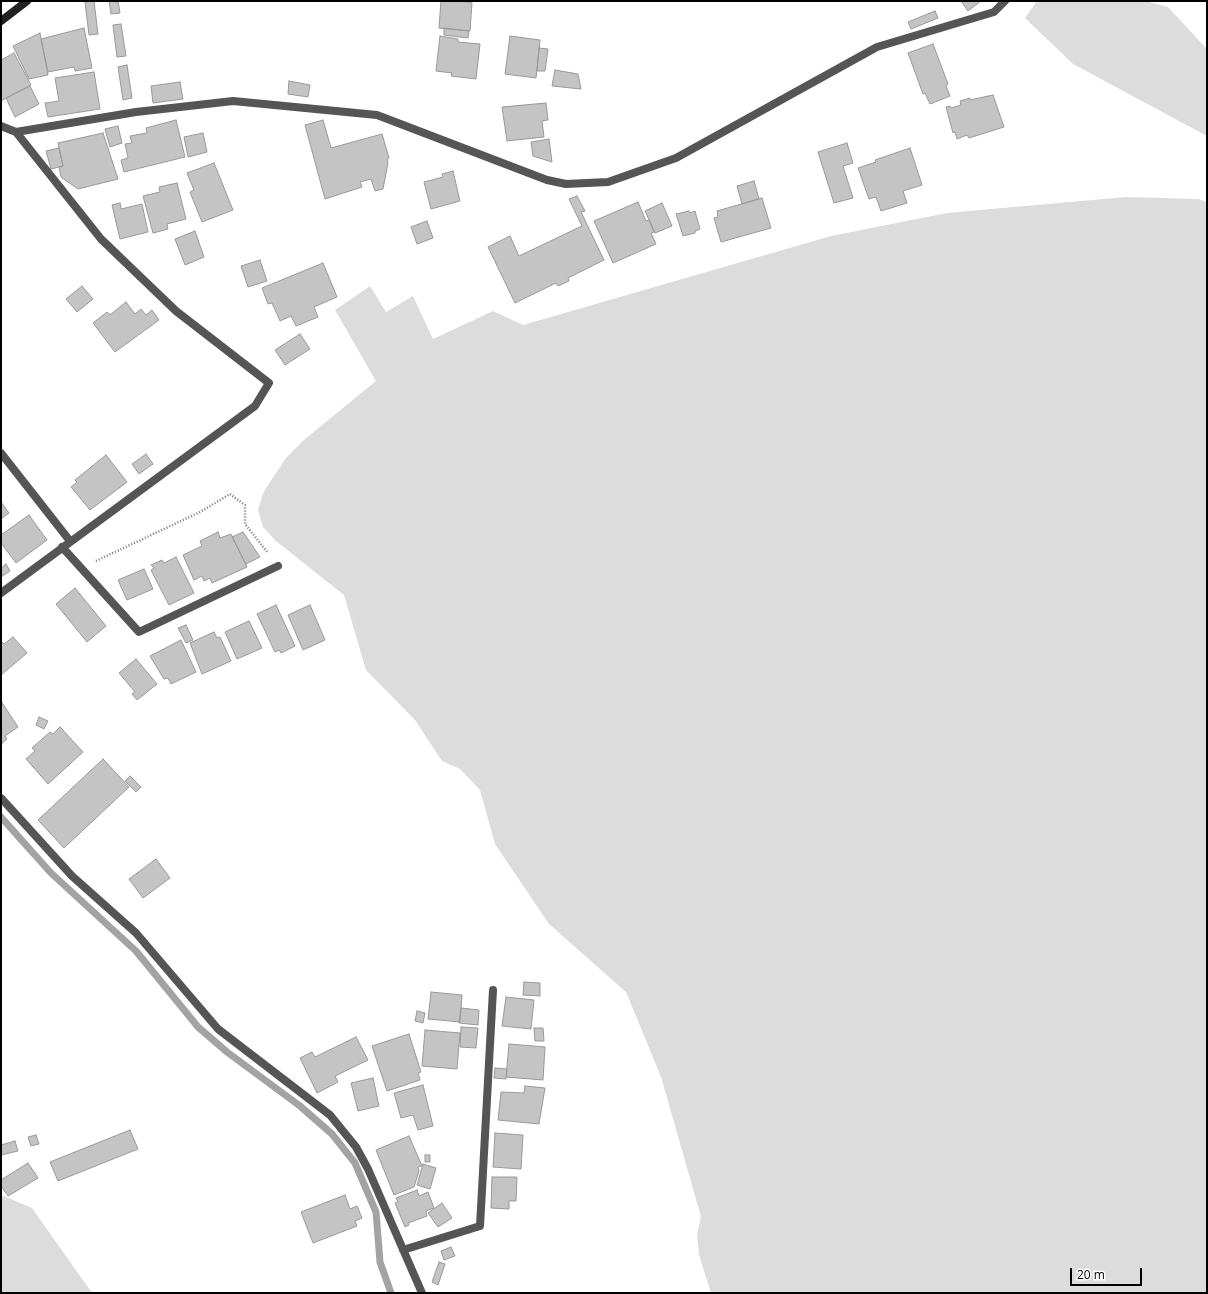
<!DOCTYPE html>
<html>
<head>
<meta charset="utf-8">
<style>
  body { margin:0 }
  #map { position:relative; width:1208px; height:1294px; overflow:hidden; background:#fff; font-family:"Open Sans",sans-serif }
  canvas { display:block }
  .frame { position:absolute; inset:0; border:2px solid #000; pointer-events:none }
  .scale { position:absolute; left:1070px; top:1268px; width:72px; height:18px; box-sizing:border-box; border:2px solid #000; border-top:0; padding-left:5px; font-size:12px; line-height:14px; white-space:nowrap; color:#000; -webkit-text-stroke:3px #fff; paint-order:stroke }
</style>
</head>
<body>
<div id="map">
<canvas width="1208" height="1294"></canvas>
<div class="frame"></div>
<div class="scale">20 m</div>
</div>
<script>
const g = document.querySelector('canvas').getContext('2d');
g.lineJoin = 'round';
function paint(path, color) {
  g.fillStyle = color;
  g.fill(path, 'evenodd');
}
function toPath(rows) {
  const path = new Path2D();
  for (const r of rows) {
    path.moveTo(r[0], r[1]);
    for (let i = 2; i < r.length; i += 2) path.lineTo(r[i], r[i + 1]);
  }
  return path;
}
function strokePath(path, color, width, dash) {
  g.strokeStyle = color;
  g.lineWidth = width;
  g.lineCap = dash ? 'butt' : 'round';
  g.setLineDash(dash || []);
  g.stroke(path);
}
paint(toPath([
  [1037,1,1145,1,1168,7,1207,49,1207,136,1073,64,1025,18],
  [1126,197,1198,199,1207,202,1207,1293,711,1293,699,1255,697,1235,701,1217,661,1077,626,992,549,924,495,844,480,790,460,769,442,761,415,720,366,670,344,595,276,541,263,527,258,510,264,491,286,458,305,439,376,381,335,310,370,286,386,312,413,296,433,339,493,311,523,325,831,236,947,213],
  [1,1195,32,1208,92,1293,1,1293]
]), '#dcdcdc');
strokePath(toPath([
  [1,817,51,873,136,951,198,1027,227,1052,300,1106,332,1134,355,1163,376,1212,380,1262,391,1293]
]), '#a3a3a3', 7);
const building = toPath([
  [94,1,98,34,89,35,85,2,94,1],
  [109,1,118,1,120,13,111,14,109,1],
  [441,1,462,1,472,3,470,31,439,28,441,1],
  [961,1,981,1,968,11,961,1],
  [935,11,938,18,911,29,908,22,935,11],
  [121,24,126,56,117,57,113,25,121,24],
  [84,28,92,68,75,71,74,67,48,72,41,39,84,28],
  [444,28,469,31,468,38,444,35,444,28],
  [40,33,48,75,29,79,13,46,40,33],
  [440,36,458,39,458,42,480,44,476,79,451,76,452,73,436,71,440,36],
  [510,36,540,40,536,78,505,74,510,36],
  [933,44,948,84,946,86,950,96,930,104,925,93,923,94,908,53,933,44],
  [539,48,548,49,545,71,537,71,539,48],
  [14,53,31,85,1,101,1,60,14,53],
  [127,65,132,98,123,100,118,67,127,65],
  [555,70,578,74,581,89,552,86,555,70],
  [94,72,100,109,48,117,45,103,59,101,55,78,94,72],
  [289,81,310,85,308,97,288,94,289,81],
  [180,82,183,99,153,103,151,86,180,82],
  [30,86,39,104,15,117,6,98,30,86],
  [993,95,1004,127,969,138,967,135,957,139,955,132,953,133,946,107,950,106,951,108,961,105,960,101,970,98,970,100,993,95],
  [546,103,548,120,542,121,544,137,507,141,502,107,546,103],
  [176,120,185,157,124,172,121,160,128,158,125,144,132,143,130,136,147,133,146,128,176,120],
  [323,120,331,148,382,134,389,158,387,159,388,163,383,189,375,191,371,179,360,182,362,187,325,199,305,125,323,120],
  [118,126,122,143,110,147,105,129,118,126],
  [103,133,118,179,78,189,61,177,59,167,63,166,58,143,103,133],
  [203,133,207,152,188,157,184,137,203,133],
  [549,139,552,162,533,156,531,142,549,139],
  [847,143,853,163,843,166,853,198,834,203,818,152,847,143],
  [59,148,63,166,51,169,46,151,59,148],
  [910,148,922,185,903,191,907,203,881,211,876,197,869,199,858,168,876,162,875,160,910,148],
  [214,163,233,210,202,222,190,192,194,190,187,173,214,163],
  [453,171,460,201,431,209,424,182,443,177,442,174,453,171],
  [754,181,759,199,742,204,737,186,754,181],
  [177,183,186,219,167,224,168,229,153,233,143,196,160,192,159,187,177,183],
  [577,196,585,211,581,212,604,260,568,278,569,281,558,286,556,283,515,303,488,247,510,236,519,256,582,226,569,199,577,196],
  [762,198,771,228,721,242,714,218,718,217,717,211,762,198],
  [638,202,646,221,649,220,654,232,651,233,656,244,613,263,594,221,638,202],
  [120,203,121,209,142,204,148,232,120,239,112,205,120,203],
  [662,203,672,226,655,233,645,211,662,203],
  [689,211,690,213,695,211,700,229,695,231,695,233,683,236,676,214,689,211],
  [427,221,433,238,417,244,411,227,427,221],
  [195,231,204,257,185,265,175,239,195,231],
  [260,260,267,281,248,287,241,266,260,260],
  [323,263,337,297,314,307,318,317,296,326,291,316,280,321,272,303,268,304,262,288,323,263],
  [82,286,93,299,77,312,66,299,82,286],
  [126,302,135,314,141,309,146,315,152,310,159,320,115,352,93,323,107,312,110,315,126,302],
  [300,334,310,349,285,365,275,350,300,334],
  [146,454,153,464,139,474,132,464,146,454],
  [106,455,127,482,90,510,71,487,77,482,75,480,106,455],
  [1,502,9,513,1,519,1,502],
  [29,515,47,540,16,563,1,543,1,535,29,515],
  [218,532,220,538,231,534,247,567,212,583,210,578,204,581,202,576,194,580,183,555,202,546,200,541,218,532],
  [243,532,260,557,246,564,232,537,243,532],
  [176,557,194,593,169,605,151,570,154,568,151,565,162,560,164,563,176,557],
  [6,564,10,571,1,577,1,568,6,564],
  [144,569,153,589,127,600,118,580,144,569],
  [75,588,106,626,87,642,56,604,75,588],
  [276,605,295,646,281,653,279,650,275,652,257,614,276,605],
  [310,605,325,640,303,650,288,615,310,605],
  [249,621,262,648,237,659,225,632,249,621],
  [186,625,193,640,186,643,178,628,186,625],
  [214,632,217,638,220,637,231,661,202,674,190,643,214,632],
  [13,637,27,653,1,675,1,641,4,644,13,637],
  [181,640,196,672,171,684,168,678,164,679,150,656,181,640],
  [136,659,157,684,137,700,132,694,135,692,119,673,136,659],
  [1,701,18,727,5,736,7,739,2,743,1,746,1,701],
  [39,717,48,721,44,729,36,725,39,717],
  [60,727,83,752,48,784,26,759,35,751,32,748,50,732,53,734,60,727],
  [103,759,129,787,64,848,38,820,103,759],
  [130,776,141,787,136,792,125,781,130,776],
  [156,859,170,878,143,898,129,879,156,859],
  [524,982,540,983,540,996,523,995,524,982],
  [431,992,462,995,460,1022,428,1019,431,992],
  [506,997,534,1000,531,1029,502,1026,506,997],
  [461,1008,479,1010,478,1025,459,1023,461,1008],
  [417,1011,425,1013,423,1023,415,1021,417,1011],
  [461,1027,478,1028,476,1048,460,1047,461,1027],
  [534,1028,543,1028,544,1041,535,1041,534,1028],
  [425,1030,460,1033,457,1069,422,1066,425,1030],
  [409,1034,421,1072,418,1073,420,1080,387,1091,372,1046,409,1034],
  [356,1037,368,1060,335,1076,338,1082,317,1093,300,1058,312,1052,315,1057,356,1037],
  [509,1044,545,1047,543,1080,506,1077,509,1044],
  [495,1068,507,1069,506,1079,494,1078,495,1068],
  [373,1078,379,1106,358,1111,351,1083,373,1078],
  [423,1085,433,1126,418,1130,413,1115,401,1118,394,1093,423,1085],
  [525,1086,545,1088,539,1124,498,1120,501,1092,524,1093,525,1086],
  [130,1130,138,1149,58,1181,50,1162,130,1130],
  [495,1133,523,1135,521,1169,493,1167,495,1133],
  [36,1135,39,1144,31,1146,28,1137,36,1135],
  [409,1136,422,1166,418,1167,419,1171,414,1187,394,1195,376,1150,409,1136],
  [15,1141,18,1151,1,1155,1,1145,15,1141],
  [425,1155,430,1155,430,1162,425,1162,425,1155],
  [28,1163,38,1178,8,1196,1,1186,1,1180,28,1163],
  [423,1164,436,1168,430,1189,417,1185,423,1164],
  [492,1177,517,1177,516,1201,509,1201,509,1209,491,1208,492,1177],
  [417,1190,419,1196,428,1192,434,1208,426,1211,427,1216,408,1223,409,1225,405,1227,395,1203,398,1202,396,1198,417,1190],
  [345,1195,350,1209,357,1206,362,1218,355,1221,357,1226,313,1243,301,1212,345,1195],
  [442,1203,452,1218,438,1227,428,1213,442,1203],
  [451,1247,455,1256,444,1260,441,1251,451,1247],
  [439,1262,445,1264,438,1285,432,1282,439,1262]
]);
paint(building, '#c4c4c4');
strokePath(building, '#999', 1);
strokePath(toPath([
  [96,561,200,512,230,494,245,505,245,524,268,553]
]), '#777', 2.5, [1, 2]);
strokePath(toPath([
  [1,126,16,132,101,239,176,311,269,383,255,406,1,593],
  [16,132,136,112,233,101,377,115,547,180,566,184,608,182,676,158,877,47,994,12,1005,1],
  [1,453,70,541],
  [62,547,139,632,278,566],
  [1,798,72,876,136,933,218,1029,330,1115,356,1147,368,1169,422,1293],
  [403,1250,480,1226,493,990]
]), '#555', 8);
strokePath(toPath([
  [1,21,27,1]
]), '#222', 8);
</script>
</body>
</html>
